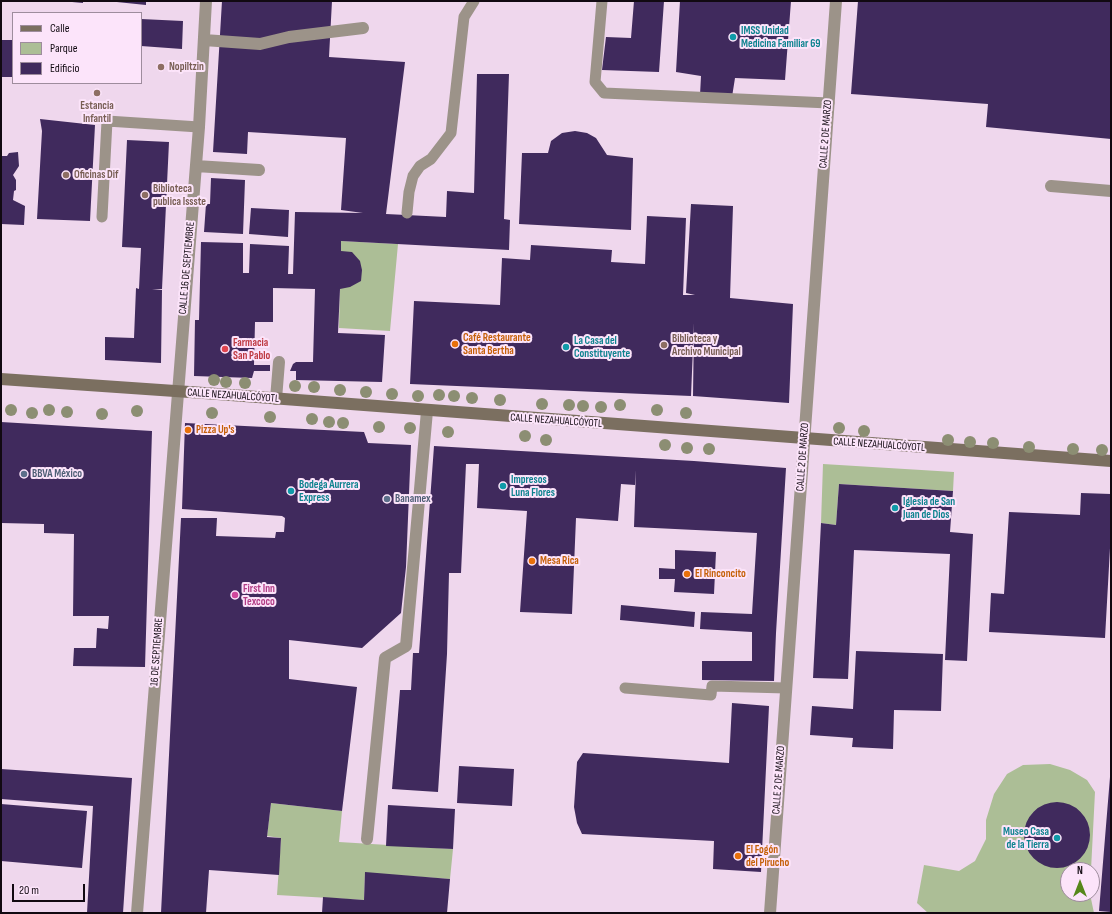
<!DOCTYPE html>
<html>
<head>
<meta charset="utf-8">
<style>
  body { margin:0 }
  #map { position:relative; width:1112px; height:914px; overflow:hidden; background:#efd7ed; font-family:"Sofia Sans Condensed",sans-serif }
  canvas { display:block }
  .frame { position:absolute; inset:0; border:2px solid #110911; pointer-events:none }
  .legend { position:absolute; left:12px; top:12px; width:130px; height:72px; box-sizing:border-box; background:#fce4fa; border:1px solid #9e8c9d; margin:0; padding:5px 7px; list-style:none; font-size:12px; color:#110911 }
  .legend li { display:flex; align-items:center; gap:8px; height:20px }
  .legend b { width:20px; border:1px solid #9e8c9d }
  .north { position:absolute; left:1060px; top:862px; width:40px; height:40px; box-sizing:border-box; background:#fce4fa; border:1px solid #9e8c9d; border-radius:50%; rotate:0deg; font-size:11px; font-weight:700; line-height:16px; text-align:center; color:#110911 }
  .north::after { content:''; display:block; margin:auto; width:14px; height:18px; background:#56871b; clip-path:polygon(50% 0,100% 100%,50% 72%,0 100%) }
  .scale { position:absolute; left:12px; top:884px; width:73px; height:18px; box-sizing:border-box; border:2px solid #110911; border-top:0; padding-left:5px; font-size:12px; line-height:14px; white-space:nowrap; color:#110911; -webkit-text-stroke:3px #fce4fa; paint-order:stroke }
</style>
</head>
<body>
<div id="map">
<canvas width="1112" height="914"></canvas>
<div class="frame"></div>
<ul class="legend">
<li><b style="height:5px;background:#7b6f60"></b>Calle</li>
<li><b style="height:11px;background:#acbe96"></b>Parque</li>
<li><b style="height:11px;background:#402a5d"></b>Edificio</li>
</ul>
<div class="north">N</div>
<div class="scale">20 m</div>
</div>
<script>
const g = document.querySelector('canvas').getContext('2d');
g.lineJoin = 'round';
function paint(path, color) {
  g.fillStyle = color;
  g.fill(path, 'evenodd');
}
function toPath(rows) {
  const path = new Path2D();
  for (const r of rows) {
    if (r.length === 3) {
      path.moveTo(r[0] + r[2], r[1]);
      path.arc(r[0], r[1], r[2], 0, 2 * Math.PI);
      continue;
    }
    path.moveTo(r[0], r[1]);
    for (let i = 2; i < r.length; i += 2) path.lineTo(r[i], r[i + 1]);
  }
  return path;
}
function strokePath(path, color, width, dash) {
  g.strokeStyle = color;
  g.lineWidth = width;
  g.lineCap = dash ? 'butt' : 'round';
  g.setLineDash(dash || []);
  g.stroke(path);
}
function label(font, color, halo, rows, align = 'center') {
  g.font = font + ' "Sofia Sans Condensed",sans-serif';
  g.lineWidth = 4;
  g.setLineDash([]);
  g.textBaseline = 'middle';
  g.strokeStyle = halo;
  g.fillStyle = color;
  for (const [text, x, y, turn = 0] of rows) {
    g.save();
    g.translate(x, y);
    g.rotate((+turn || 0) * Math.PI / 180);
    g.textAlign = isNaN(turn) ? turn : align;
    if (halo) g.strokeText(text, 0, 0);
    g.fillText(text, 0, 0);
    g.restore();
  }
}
paint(toPath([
  [341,241,398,244,390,331,339,328],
  [823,464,954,472,953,491,839,484,836,525,821,523],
  [1050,764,1070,770,1087,780,1095,792,1091,870,1068,870,1068,894,1090,894,1094,913,928,913,917,903,924,865,959,871,975,861,986,839,986,820,994,794,1007,774,1023,765],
  [271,803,342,811,339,842,453,849,450,879,365,873,364,900,277,895,281,838,267,836]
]), '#acbe96');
paint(toPath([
  [72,1,83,1,83,3,72,2],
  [107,1,146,1,146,5],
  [222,1,332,1,329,57,405,62,386,214,446,217,447,191,474,193,477,74,509,74,504,219,510,220,509,250,341,241,341,251,352,252,360,261,362,270,361,281,350,287,340,289,338,333,385,335,382,382,296,380,296,371,290,371,293,364,296,362,313,362,315,289,273,288,273,322,255,322,254,365,270,365,270,371,254,371,252,378,194,376,195,320,199,320,201,242,243,243,243,273,249,273,250,244,289,246,288,274,293,274,295,212,363,213,341,210,346,138,248,132,247,154,213,152],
  [634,1,664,1,659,72,602,70,606,37,631,38],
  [680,1,791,1,785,80,735,78,732,97,700,95,701,76,676,72],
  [858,1,1111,1,1111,139,986,127,988,104,851,94],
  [141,19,183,21,182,49,141,46],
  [1,40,13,40,13,77,1,77],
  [40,119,95,125,90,221,37,219,42,131],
  [575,131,587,133,596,138,607,155,633,158,631,230,519,224,522,153,548,153,551,141,562,133],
  [127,140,169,142,162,289,152,290,162,290,161,363,105,360,105,337,134,338,136,288,139,289,141,248,122,247],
  [18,152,19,166,13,175,16,180,16,190,14,191,13,200,25,206,24,225,1,224,1,156,7,156,9,153],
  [211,178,245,180,243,234,204,232,206,204,210,204],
  [691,204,733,206,730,298,793,304,789,403,693,396,694,323,691,396,410,384,414,301,500,305,502,258,530,260,531,245,612,250,611,262,645,264,647,216,686,218,683,295,695,295,686,293],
  [251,208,289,210,288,237,249,234],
  [1,422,152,431,145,667,73,666,74,648,96,648,97,628,108,629,109,616,73,616,74,534,44,533,44,524,1,523],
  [185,423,364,432,368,443,411,445,406,567,401,613,362,648,289,640,289,679,357,687,342,811,271,803,267,837,281,838,279,875,209,870,206,913,161,913,181,518,217,518,216,536,275,538,276,532,284,532,285,518,282,516,182,509],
  [434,446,694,461,786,468,776,633,774,681,702,680,702,661,752,661,752,632,700,629,701,612,752,614,757,533,634,527,636,470,635,485,621,484,618,521,576,518,572,614,520,612,527,511,477,508,479,464,466,464,461,573,449,573,447,654,438,792,392,789,400,690,411,690,413,653,419,653],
  [839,484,953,491,950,532,973,534,967,661,945,660,950,554,854,550,848,679,813,678,821,523,836,525],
  [1081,493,1111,494,1111,530,1105,638,989,632,991,593,1004,594,1009,512,1080,515],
  [675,550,716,552,714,594,674,592,675,579,659,579,659,568,675,569],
  [621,605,695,612,694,627,620,620],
  [856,651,943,654,941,711,894,710,893,749,852,747,853,738,810,735,812,706,853,709],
  [732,703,769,706,761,872,713,869,714,841,582,834,577,823,574,807,577,762,583,753,729,763],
  [459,766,514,769,512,806,457,803],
  [1,769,132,778,123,913,87,913,93,806,1,799],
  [1110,777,1111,777,1111,912,1099,911],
  [1057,835,33],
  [1,804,87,811,82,868,1,861],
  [388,805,455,809,453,849,386,846],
  [365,872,450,879,447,913,322,913,323,897,364,900]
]), '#402a5d');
strokePath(toPath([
  [602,1,595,82,604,93,829,103],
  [407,213,409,192,413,176,420,166,431,159,451,133,464,17,474,1],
  [102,217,107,121,199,127],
  [625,688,711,695,712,686,786,688]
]), '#9c9389', 11);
strokePath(toPath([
  [204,40,260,44,289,37,363,28],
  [196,166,259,170],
  [1051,186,1111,191],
  [276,399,279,362],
  [367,839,385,658,406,646,427,411],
  [137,913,199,127,206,1],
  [770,913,836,1]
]), '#9c9389', 12);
strokePath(toPath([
  [1,379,204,393,1111,461]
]), '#7b6f60', 12);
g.fillStyle = '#8c8e73';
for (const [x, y] of [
  [214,380],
  [226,382],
  [245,383],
  [295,386],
  [314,387],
  [340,390],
  [366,392],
  [392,394],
  [439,395],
  [418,396],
  [454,396],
  [472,398],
  [500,400],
  [542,404],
  [569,405],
  [620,405],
  [583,406],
  [601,407],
  [11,410],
  [49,410],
  [657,410],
  [137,411],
  [67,412],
  [32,413],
  [212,413],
  [686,413],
  [102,414],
  [270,417],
  [312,419],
  [329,422],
  [343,423],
  [379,427],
  [410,428],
  [839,428],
  [864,431],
  [448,432],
  [525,436],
  [546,440],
  [948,440],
  [970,442],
  [993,443],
  [665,445],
  [1029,447],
  [687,448],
  [709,449],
  [1073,449],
  [1102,450]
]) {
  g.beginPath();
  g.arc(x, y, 6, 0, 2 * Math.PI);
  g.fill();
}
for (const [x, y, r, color] of [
  [733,37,4,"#0f9aa8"],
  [161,67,4,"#8d6e63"],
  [97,93,4,"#8d6e63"],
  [66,175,4,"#8d6e63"],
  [145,195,4,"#8d6e63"],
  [455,344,4,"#e8710a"],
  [664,345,4,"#8d6e63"],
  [566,347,4,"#0f9aa8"],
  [225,349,4,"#e0444e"],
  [188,430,4,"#e8710a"],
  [24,474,4,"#5c6f8a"],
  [503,486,4,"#0f9aa8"],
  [291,491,4,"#0f9aa8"],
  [387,499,4,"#5c6f8a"],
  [895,508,4,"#0f9aa8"],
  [532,561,4,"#e8710a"],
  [687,574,4,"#e8710a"],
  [235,595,4,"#d1479c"],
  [1057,838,4,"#0f9aa8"],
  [738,856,4,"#e8710a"]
]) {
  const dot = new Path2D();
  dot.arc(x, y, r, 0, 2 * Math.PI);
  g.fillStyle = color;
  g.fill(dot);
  strokePath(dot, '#fce4fa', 1.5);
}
label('bold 11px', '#0d838f', '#fce4fa', [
  ["IMSS Unidad",741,31],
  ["Medicina Familiar 69",741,44],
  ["La Casa del",574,341],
  ["Constituyente",574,354],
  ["Impresos",511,480],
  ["Luna Flores",511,493],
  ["Bodega Aurrera",299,485],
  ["Express",299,498],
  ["Iglesia de San",903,502],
  ["Juan de Dios",903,515],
  ["Museo Casa",1049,832,"right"],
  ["de la Tierra",1049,845,"right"]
], 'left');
label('bold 11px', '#785e54', '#fce4fa', [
  ["Nopiltzin",169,67],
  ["Estancia",97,106,"center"],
  ["Infantil",97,119,"center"],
  ["Oficinas Dif",74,175],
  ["Biblioteca",153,189],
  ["publica Issste",153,202],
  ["Biblioteca y",672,339],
  ["Archivo Municipal",672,352]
], 'left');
label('11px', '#110911', '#fce4fa', [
  ["CALLE 2 DE MARZO",826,134,-86],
  ["CALLE 16 DE SEPTIEMBRE",187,268,-85],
  ["CALLE NEZAHUALCÓYOTL",233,396,4],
  ["CALLE NEZAHUALCÓYOTL",556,421,4],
  ["CALLE NEZAHUALCÓYOTL",879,445,4],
  ["CALLE 2 DE MARZO",803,457,-86],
  ["16 DE SEPTIEMBRE",157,652,-86],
  ["CALLE 2 DE MARZO",779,780,-86]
]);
label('bold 11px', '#c56008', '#fce4fa', [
  ["Café Restaurante",463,338],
  ["Santa Bertha",463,351],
  ["Pizza Up's",196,430],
  ["Mesa Rica",540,561],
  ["El Rinconcito",695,574],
  ["El Fogón",746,850],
  ["del Pirucho",746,863]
], 'left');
label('bold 11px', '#be3a42', '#fce4fa', [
  ["Farmacia",233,343],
  ["San Pablo",233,356]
], 'left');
label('bold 11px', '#4e5e75', '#fce4fa', [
  ["BBVA México",32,474],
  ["Banamex",395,499]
], 'left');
label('bold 11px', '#b23c85', '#fce4fa', [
  ["First Inn",243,589],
  ["Texcoco",243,602]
], 'left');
</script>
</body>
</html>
